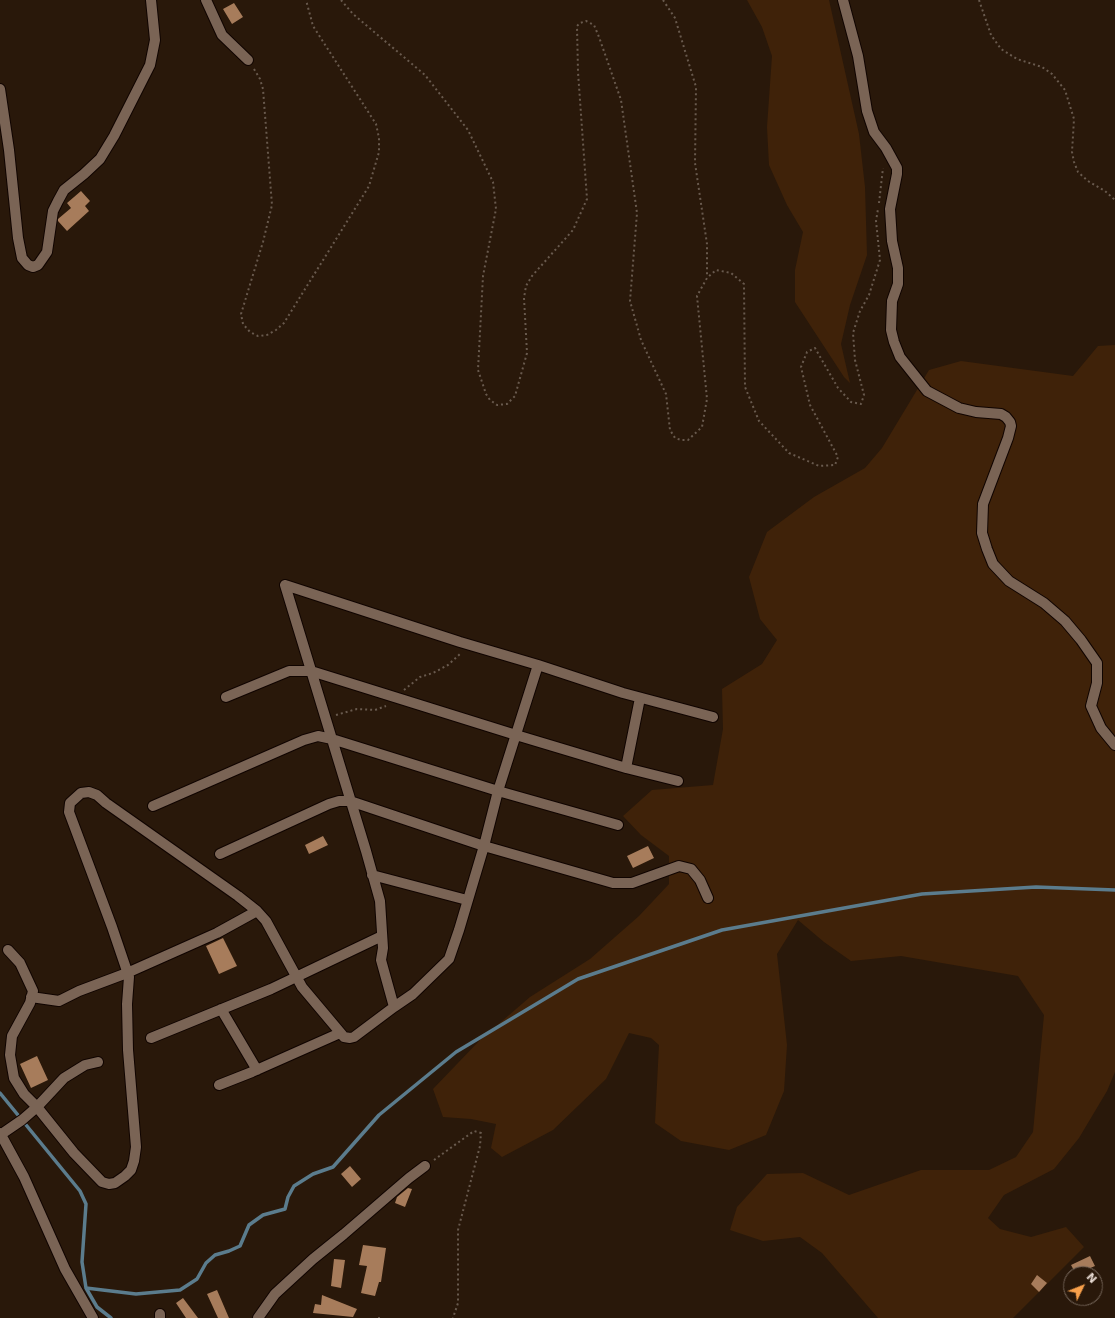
<!DOCTYPE html>
<html>
<head>
<meta charset="utf-8">
<style>
  body { margin:0 }
  #map { position:relative; width:1115px; height:1318px; overflow:hidden; background:#29180a; font-family:"DejaVu Sans",sans-serif }
  canvas { display:block }
  .north { position:absolute; left:1063px; top:1266px; width:40px; height:40px; box-sizing:border-box; background:#29180a; border:1px solid #75665a; border-radius:50%; rotate:47deg; font-size:11px; font-weight:700; line-height:16px; text-align:center; color:#e7dad2 }
  .north::after { content:''; display:block; margin:auto; width:14px; height:18px; background:#f8a04b; clip-path:polygon(50% 0,100% 100%,50% 72%,0 100%) }
</style>
</head>
<body>
<div id="map">
<canvas width="1115" height="1318"></canvas>
<div class="north">N</div>
</div>
<script>
const g = document.querySelector('canvas').getContext('2d');
g.lineJoin = 'round';
function paint(path, color) {
  g.fillStyle = color;
  g.fill(path, 'evenodd');
}
function toPath(rows) {
  const path = new Path2D();
  for (const r of rows) {
    path.moveTo(r[0], r[1]);
    for (let i = 2; i < r.length; i += 2) path.lineTo(r[i], r[i + 1]);
  }
  return path;
}
function strokePath(path, color, width, dash) {
  g.strokeStyle = color;
  g.lineWidth = width;
  g.lineCap = dash ? 'butt' : 'round';
  g.setLineDash(dash || []);
  g.stroke(path);
}
paint(toPath([
  [747,0,829,0,859,134,865,187,867,255,850,305,841,344,850,383,844,377,795,302,795,270,803,232,787,205,769,165,767,127,772,56,762,27],
  [1115,345,1115,1072,1107,1091,1079,1138,1054,1169,1004,1195,988,1218,1000,1229,1031,1237,1066,1227,1084,1247,1013,1318,878,1318,822,1253,800,1237,763,1241,730,1230,737,1207,767,1174,803,1173,849,1195,921,1170,989,1170,1016,1157,1033,1132,1044,1015,1018,976,901,956,851,961,824,942,798,920,777,954,787,1045,784,1091,766,1135,729,1150,681,1141,655,1123,659,1045,651,1038,629,1033,606,1079,553,1130,502,1157,491,1148,496,1124,471,1119,443,1117,433,1089,480,1040,530,997,590,959,639,916,669,884,669,856,641,835,623,816,652,790,713,785,723,729,722,689,762,664,777,640,760,619,749,577,767,532,814,497,865,468,882,448,929,370,961,361,1073,376,1098,346]
]), '#3f2209');
strokePath(toPath([
  [0,1093,80,1191,86,1204,82,1262,86,1288,97,1307,111,1318],
  [86,1288,136,1294,180,1290,197,1279,206,1263,215,1255,229,1251,240,1246,249,1225,263,1215,285,1209,288,1197,294,1186,313,1174,333,1167,379,1115,456,1052,578,979,722,930,922,894,1036,887,1115,890]
]), '#5b7c8d', 3.5);
paint(toPath([
  [234,3,243,17,232,24,223,9],
  [81,191,90,201,85,206,89,211,67,231,58,221,58,219,71,208,67,203],
  [323,836,328,845,309,854,305,845],
  [648,846,654,858,633,868,627,856],
  [223,938,237,966,219,974,206,946],
  [37,1056,48,1080,31,1088,20,1064],
  [350,1166,361,1179,352,1187,341,1174],
  [408,1188,412,1189,405,1207,395,1203,397,1197],
  [363,1245,386,1248,381,1282,379,1282,375,1296,361,1293,367,1266,359,1265],
  [1090,1256,1095,1266,1076,1274,1071,1265],
  [334,1259,345,1260,341,1288,331,1286],
  [1037,1275,1047,1283,1039,1292,1031,1284],
  [217,1290,229,1318,218,1318,207,1294],
  [322,1295,357,1309,353,1317,313,1313,315,1304,321,1305],
  [183,1298,198,1318,186,1318,176,1303]
]), '#a77c5b');
const minor = toPath([
  [206,0,222,35,248,60],
  [0,89,9,150,18,238,22,258,28,265,33,267,38,265,47,252,53,211,58,201,64,190,84,174,100,159,114,136,150,65,155,40,151,0],
  [285,585,460,642,538,665],
  [226,697,289,671,311,671,516,735,626,768,640,698],
  [626,768,678,781],
  [153,806,304,740,318,736,332,739,498,791,618,825],
  [220,854,329,804,339,801,350,801,484,846,613,883,632,883,679,866,691,869,700,880,708,898],
  [372,875,467,900],
  [8,950,20,963,33,991,30,1003,12,1036,10,1055,14,1078,24,1094,37,1107,64,1078,85,1065,98,1062],
  [31,997,59,1001,79,991,127,973,217,933,257,911],
  [394,1007,413,994,449,959,459,930,484,846,498,791,538,665,623,693,713,717],
  [221,1009,257,1070],
  [151,1038,271,989,382,936],
  [219,1085,252,1072,340,1033],
  [0,1133,24,1177,65,1269,93,1318],
  [0,1135,22,1120,37,1107,74,1153,102,1182,109,1184,115,1183,125,1176,131,1170,134,1161,136,1147,128,1050,127,1004,129,977,112,927,69,812,70,803,81,793,89,792,97,795,106,803,238,896,257,911,266,921,302,987,344,1037,350,1038,354,1037,394,1007,381,960,383,948,380,901,366,851,285,585],
  [160,1314,160,1318],
  [258,1318,275,1294,313,1259,344,1234,409,1178,425,1166]
]);
const tertiary = toPath([
  [843,0,858,56,867,111,874,132,886,148,897,168,897,174,890,209,892,241,898,268,898,284,892,301,891,330,894,342,900,357,927,391,959,408,976,412,1001,414,1006,417,1010,422,1011,426,1008,438,983,504,982,533,987,549,993,564,1009,581,1044,603,1065,621,1081,640,1097,663,1097,683,1091,706,1101,728,1115,745]
]);
strokePath(minor, '#100400', 12);
strokePath(tertiary, '#100400', 12);
strokePath(toPath([
  [341,0,353,14,425,75,468,130,493,182,496,209,483,276,478,370,486,394,490,400,497,405,507,404,515,396,527,353,524,298,526,286,532,276,573,230,587,199,578,72,577,26,580,23,586,21,594,25,599,37,621,100,637,213,630,301,641,340,666,394,670,430,675,438,681,440,688,440,702,427,707,399,697,296,707,278,716,270,731,273,744,284,745,387,759,421,789,453,819,466,835,465,838,457,810,405,801,367,807,352,815,348,838,388,851,402,861,404,864,395,855,360,853,333,860,311,869,295,880,260,876,221,878,209],
  [663,0,675,18,696,87,695,163,707,244,707,277],
  [979,0,991,35,1001,49,1017,59,1042,67,1052,74,1065,90,1074,119,1072,152,1074,162,1078,172,1088,181,1105,191,1115,200],
  [254,69,260,79,263,89,272,205,263,242,241,314,243,324,250,332,258,336,267,335,276,330,284,323,369,186,379,152,379,138,376,124,313,26,306,0],
  [879,203,883,168],
  [404,690,420,677,433,673,448,665,460,654],
  [336,715,357,709,375,710,386,706],
  [434,1160,474,1131,481,1133,480,1146,458,1230,458,1303,453,1318],
  [379,1318,379,1317]
]), '#695a4e', 2, [2, 3]);
strokePath(minor, '#7a6455', 10);
strokePath(tertiary, '#7a6455', 10);
</script>
</body>
</html>
